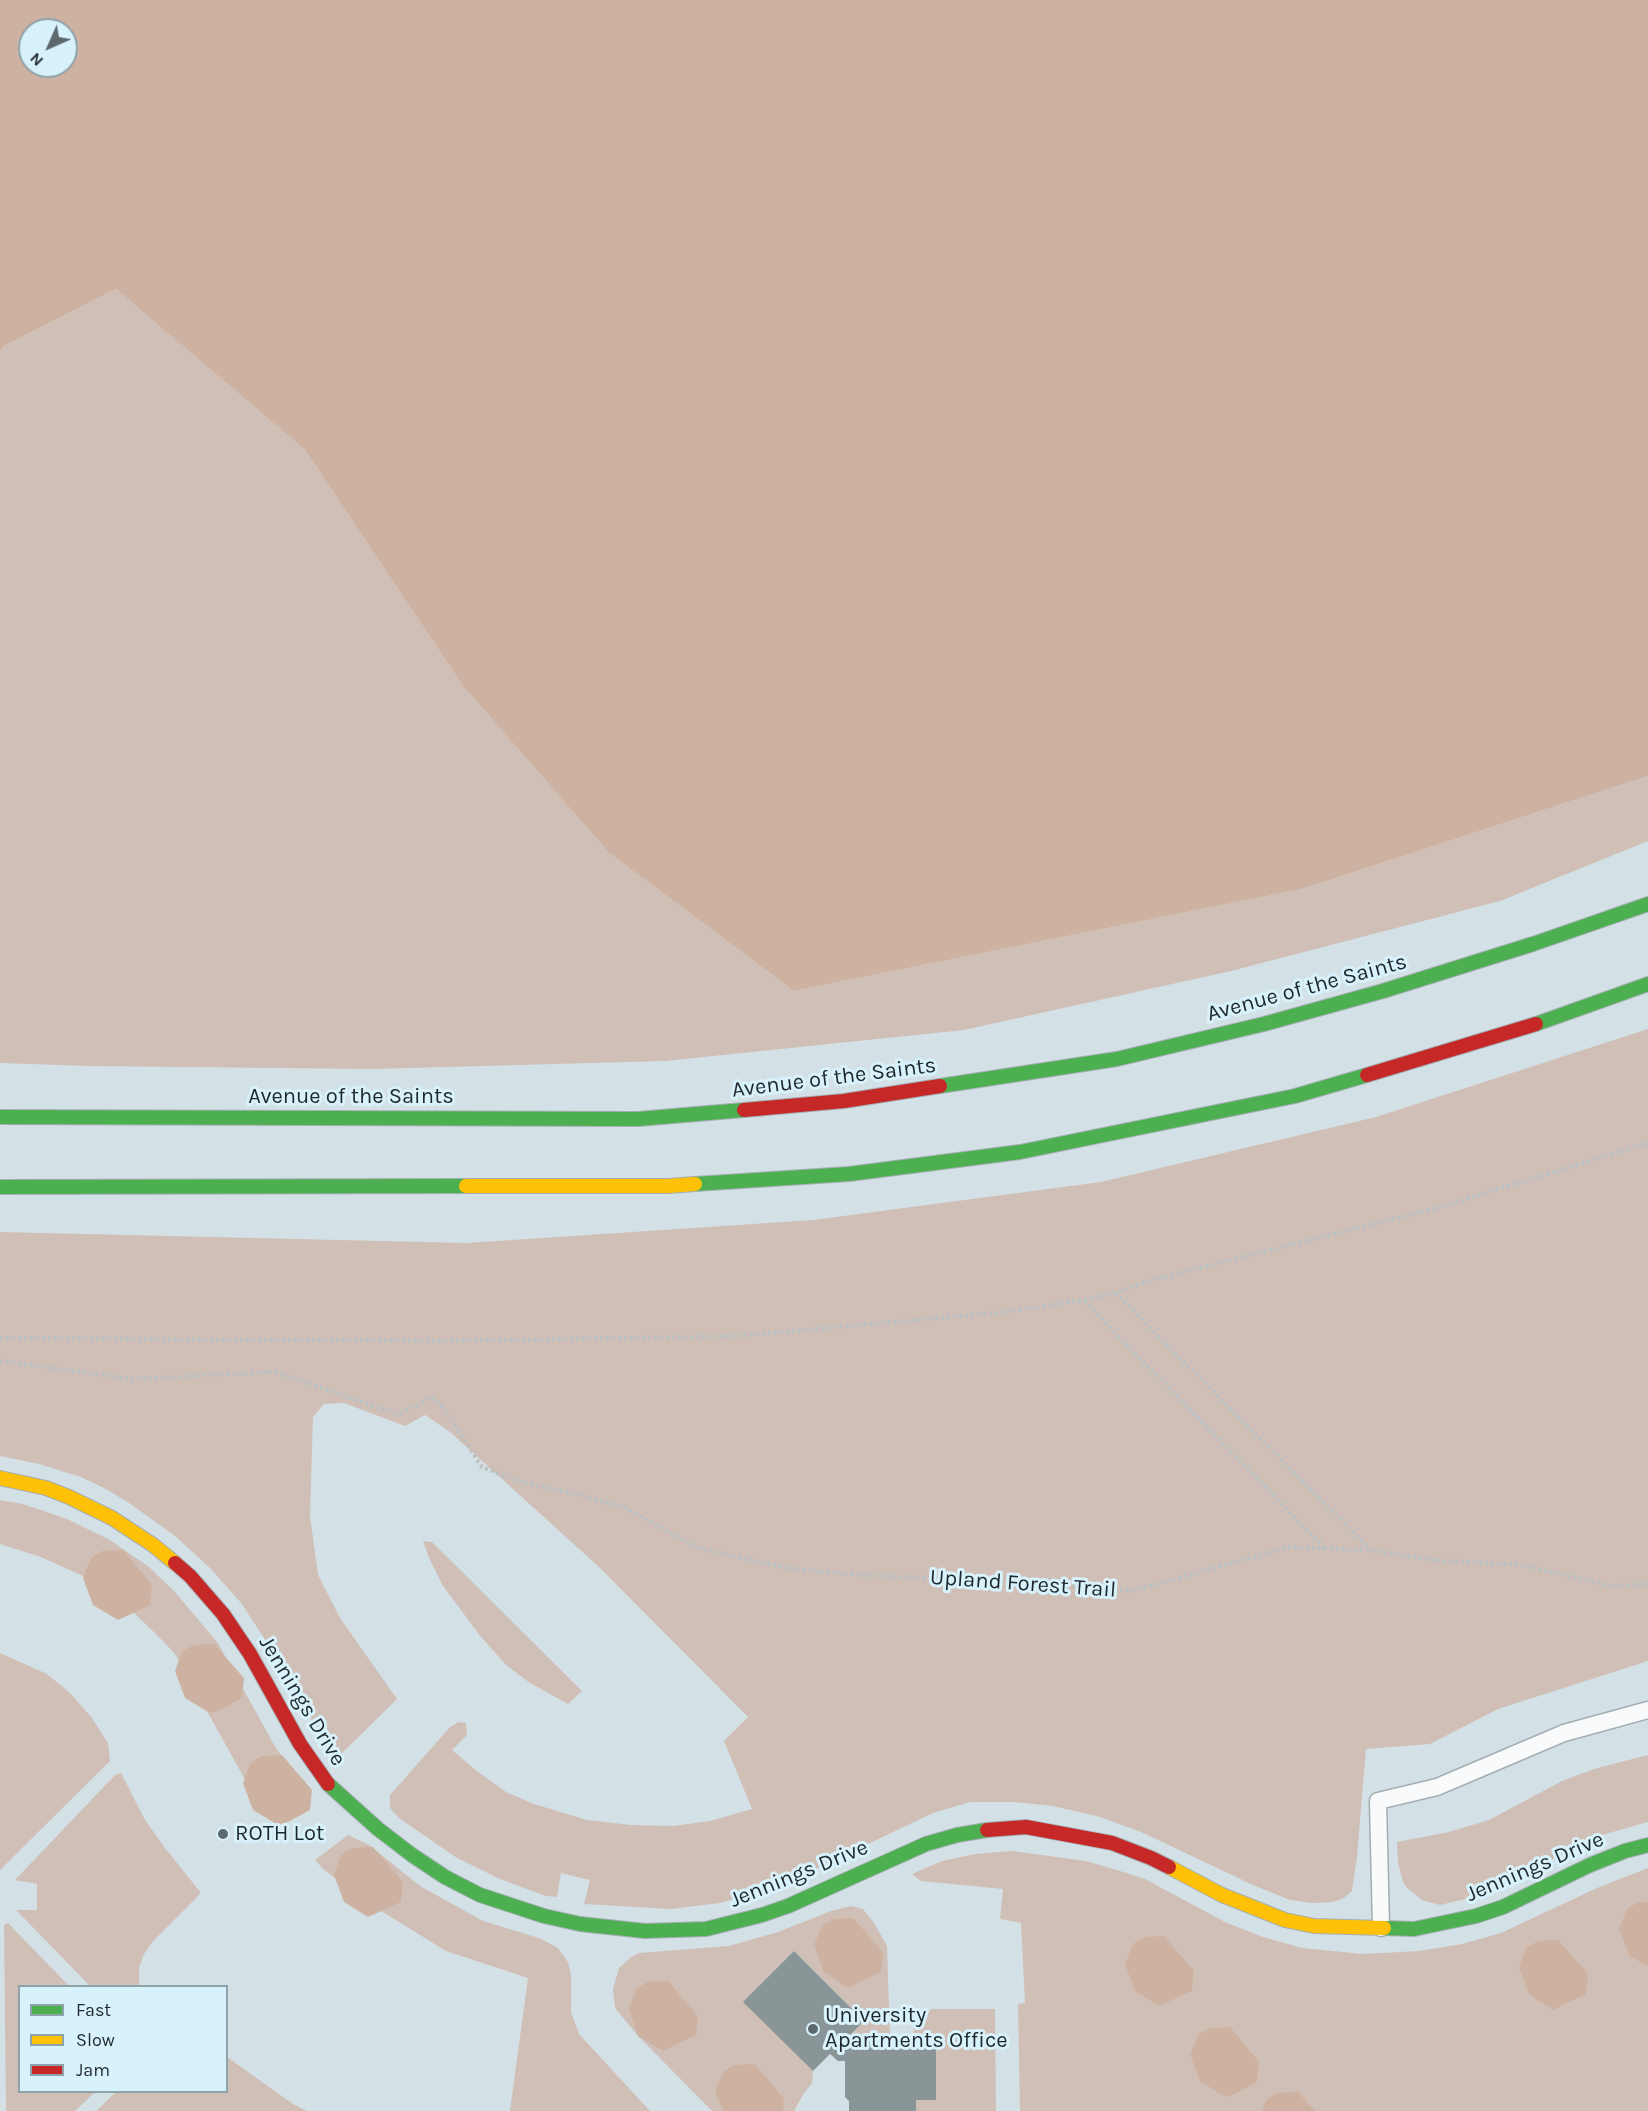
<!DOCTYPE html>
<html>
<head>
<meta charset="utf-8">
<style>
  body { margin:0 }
  #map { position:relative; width:1648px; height:2111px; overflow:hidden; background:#d3e1e6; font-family:Karla,sans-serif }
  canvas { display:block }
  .legend { position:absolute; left:18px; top:1985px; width:210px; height:108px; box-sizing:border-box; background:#d8f2fb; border:2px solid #8ea2a9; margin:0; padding:8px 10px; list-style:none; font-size:18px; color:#1f292d }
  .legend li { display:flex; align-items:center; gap:12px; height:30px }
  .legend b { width:30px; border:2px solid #8ea2a9 }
  .north { position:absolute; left:18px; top:18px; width:60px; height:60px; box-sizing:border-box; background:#d8f2fb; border:2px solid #8ea2a9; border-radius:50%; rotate:225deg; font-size:16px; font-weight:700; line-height:24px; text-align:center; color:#1f292d }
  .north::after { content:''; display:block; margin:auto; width:21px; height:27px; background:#5e696e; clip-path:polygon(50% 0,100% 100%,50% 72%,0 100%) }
</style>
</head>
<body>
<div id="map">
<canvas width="1648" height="2111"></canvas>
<ul class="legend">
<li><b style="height:8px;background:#4caf50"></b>Fast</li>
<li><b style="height:8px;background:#ffc107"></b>Slow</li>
<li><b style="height:8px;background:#c62828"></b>Jam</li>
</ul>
<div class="north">N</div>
</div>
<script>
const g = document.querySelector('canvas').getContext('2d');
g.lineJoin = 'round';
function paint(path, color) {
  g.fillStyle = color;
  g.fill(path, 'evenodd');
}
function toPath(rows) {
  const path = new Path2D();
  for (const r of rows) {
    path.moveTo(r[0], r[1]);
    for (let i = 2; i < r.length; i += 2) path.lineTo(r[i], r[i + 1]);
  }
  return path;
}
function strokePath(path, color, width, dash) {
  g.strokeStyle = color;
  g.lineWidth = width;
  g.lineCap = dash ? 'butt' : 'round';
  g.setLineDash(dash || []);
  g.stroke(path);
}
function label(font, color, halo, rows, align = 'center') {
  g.font = font + ' Karla,sans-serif';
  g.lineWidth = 6;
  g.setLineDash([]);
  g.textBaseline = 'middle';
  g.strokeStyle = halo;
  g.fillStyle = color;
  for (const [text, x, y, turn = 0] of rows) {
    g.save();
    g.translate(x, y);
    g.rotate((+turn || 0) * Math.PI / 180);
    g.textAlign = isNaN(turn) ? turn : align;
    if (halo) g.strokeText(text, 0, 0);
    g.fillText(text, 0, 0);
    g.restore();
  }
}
paint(toPath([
  [116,289,305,450,463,686,609,853,794,991,1302,889,1648,776,1648,841,1500,901,1231,971,964,1030,665,1061,372,1069,89,1066,0,1063,0,352,4,346],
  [1648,1029,1648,1661,1498,1709,1430,1744,1366,1749,1357,1857,1352,1891,1344,1898,1333,1902,1312,1903,1290,1900,1253,1885,1141,1832,1100,1817,1053,1806,1014,1802,970,1802,933,1813,803,1875,762,1891,720,1903,671,1909,584,1904,590,1880,561,1873,557,1897,546,1896,500,1879,457,1858,399,1818,390,1808,390,1795,450,1727,459,1722,466,1723,467,1735,452,1750,478,1772,506,1792,534,1804,587,1820,631,1825,673,1826,710,1821,752,1809,724,1741,748,1717,599,1567,450,1432,425,1415,405,1426,344,1403,324,1404,313,1417,310,1516,318,1575,340,1618,397,1699,338,1757,336,1756,315,1726,289,1677,242,1604,210,1568,175,1536,129,1503,106,1489,81,1477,39,1464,0,1456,0,1232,467,1243,813,1220,1101,1182,1376,1117],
  [0,1500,23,1504,67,1519,110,1540,149,1567,174,1591,218,1643,273,1743,307,1795,247,1783,175,1654,163,1641,132,1611,85,1577,41,1557,0,1544],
  [423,1541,432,1542,582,1691,568,1704,530,1683,506,1665,481,1637,443,1586,430,1560],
  [0,1653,47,1674,70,1693,92,1718,108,1743,110,1761,0,1870],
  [1648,1755,1648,1822,1602,1835,1478,1896,1440,1905,1422,1900,1407,1888,1403,1882,1398,1863,1397,1842,1449,1832,1489,1820,1562,1781,1594,1769],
  [121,1773,145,1820,165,1848,201,1893,153,1941,144,1954,139,1968,139,1986,90,1986,16,1910,37,1910,37,1884,15,1880,115,1775],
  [348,1835,369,1845,420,1886,483,1921,539,1938,558,1948,568,1962,571,1975,571,2012,579,2034,650,2111,510,2111,528,1978,446,1951,373,1906,323,1869,315,1860],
  [1012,1851,1086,1861,1120,1871,1145,1879,1225,1922,1263,1937,1302,1948,1363,1954,1419,1951,1462,1944,1501,1933,1597,1888,1648,1868,1648,2111,1020,2111,1018,2004,1025,2003,1021,1923,1000,1919,1003,1889,921,1881,912,1874,942,1861,975,1854],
  [851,1906,863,1909,874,1923,887,1946,890,2037,849,2036,864,2021,794,1951,744,2002,813,2071,812,2083,804,2093,794,2111,712,2111,638,2036,615,2008,613,1989,619,1968,630,1958,639,1953,729,1946,778,1932,831,1911],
  [8,1923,69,1986,20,1986,20,2092,95,2092,75,2111,6,2111,4,1925],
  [932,2009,995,2009,996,2111,916,2111,916,2100,936,2100,936,2037,913,2036,914,2023,921,2014],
  [227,2057,293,2104,307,2111,96,2111,116,2092,226,2092]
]), '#d0bfb6');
paint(toPath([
  [0,0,1648,0,1648,776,1302,889,794,991,609,853,463,686,305,450,116,289,4,346,0,352],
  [30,30,66,30,66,66,30,66],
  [123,1550,152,1585,150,1605,118,1620,93,1605,83,1578,91,1558,102,1551],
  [214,1644,244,1678,242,1698,220,1710,210,1713,185,1698,175,1671,182,1652,193,1645],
  [282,1755,312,1790,310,1810,288,1822,278,1825,253,1810,243,1783,250,1764,261,1756],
  [373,1847,403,1882,401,1902,368,1917,344,1902,334,1875,341,1855,352,1848],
  [1638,1902,1648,1902,1648,1967,1629,1955,1619,1929,1627,1909],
  [853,1918,883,1952,881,1972,848,1988,824,1972,814,1945,822,1926,832,1919],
  [1164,1936,1194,1971,1192,1991,1159,2006,1135,1991,1125,1964,1133,1944,1144,1937],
  [1558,1940,1588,1974,1586,1994,1553,2010,1529,1994,1519,1967,1526,1948,1538,1941],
  [668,1981,698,2016,696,2035,663,2051,638,2036,629,2009,636,1989,647,1982],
  [1230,2027,1259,2062,1257,2082,1235,2094,1225,2097,1200,2081,1190,2054,1198,2035,1209,2028],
  [755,2064,784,2099,783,2111,723,2111,715,2091,723,2072,734,2065],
  [1298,2092,1315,2111,1262,2111,1266,2100,1277,2093]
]), '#ceb2a1');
paint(toPath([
  [794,1951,864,2021,849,2036,936,2036,936,2100,916,2100,916,2111,849,2111,849,2101,845,2097,845,2061,838,2061,830,2054,813,2071,743,2002]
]), '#8a9598');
const lane = toPath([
  [1381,1928,1378,1801,1437,1787,1564,1733,1648,1710]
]);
const fast = toPath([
  [1536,1024,1648,984],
  [940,1086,1117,1059,1264,1024,1383,991,1533,944,1648,904],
  [0,1117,638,1119,744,1110],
  [695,1184,849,1174,1020,1152,1295,1096,1367,1075],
  [0,1187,466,1186],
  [328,1784,378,1829,412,1855,445,1877,480,1895,544,1916,580,1924,645,1931,706,1929,762,1915,788,1906,926,1844,957,1835,987,1830],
  [1384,1928,1414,1929,1476,1916,1503,1907,1590,1865,1625,1851,1648,1845]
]);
const slow = toPath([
  [466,1186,668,1186,695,1184],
  [0,1478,46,1488,69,1497,112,1518,153,1545,175,1563],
  [1169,1867,1222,1895,1285,1920,1314,1926,1384,1928]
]);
const jam = toPath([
  [1367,1075,1536,1024],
  [744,1110,844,1101,940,1086],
  [175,1563,190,1576,223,1614,250,1654,300,1744,328,1784],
  [987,1830,1026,1827,1112,1843,1151,1858,1169,1867]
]);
strokePath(lane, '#a4aeb2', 19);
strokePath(fast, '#a4aeb2', 16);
strokePath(slow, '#a4aeb2', 16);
strokePath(jam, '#a4aeb2', 16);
strokePath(toPath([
  [1115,1293,1370,1549],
  [1084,1301,1325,1548],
  [0,1338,440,1341,738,1336,1005,1312,1083,1300,1115,1293,1152,1280,1437,1208,1648,1143],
  [0,1361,133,1379,275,1372,397,1414,418,1405,431,1397,441,1405,482,1467,524,1483,577,1494,625,1508,698,1548,786,1568,858,1575,983,1580,1132,1591,1289,1547,1370,1550,1432,1560,1522,1565,1611,1586,1648,1584]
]), '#bbc1c3', 4, [3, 3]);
strokePath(lane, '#f8fafb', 16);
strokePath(fast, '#4caf50', 14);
strokePath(slow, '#ffc107', 14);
strokePath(jam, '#c62828', 14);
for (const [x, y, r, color] of [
  [223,1834,6,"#5e696e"],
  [813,2029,6,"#5e696e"]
]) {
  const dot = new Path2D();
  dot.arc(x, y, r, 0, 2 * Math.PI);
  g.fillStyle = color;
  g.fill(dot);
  strokePath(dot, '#d8f2fb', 2);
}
label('22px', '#1f292d', '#d8f2fb', [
  ["Avenue of the Saints",1307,988,-15],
  ["Avenue of the Saints",834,1078,-7],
  ["Avenue of the Saints",351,1097],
  ["Upland Forest Trail",1023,1584,4],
  ["Jennings Drive",302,1701,59],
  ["Jennings Drive",1535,1867,-23],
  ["Jennings Drive",799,1874,-22]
]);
label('22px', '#1f292d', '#d8f2fb', [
  ["ROTH Lot",235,1834],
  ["University",825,2016],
  ["Apartments Office",825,2041]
], 'left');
</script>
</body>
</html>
